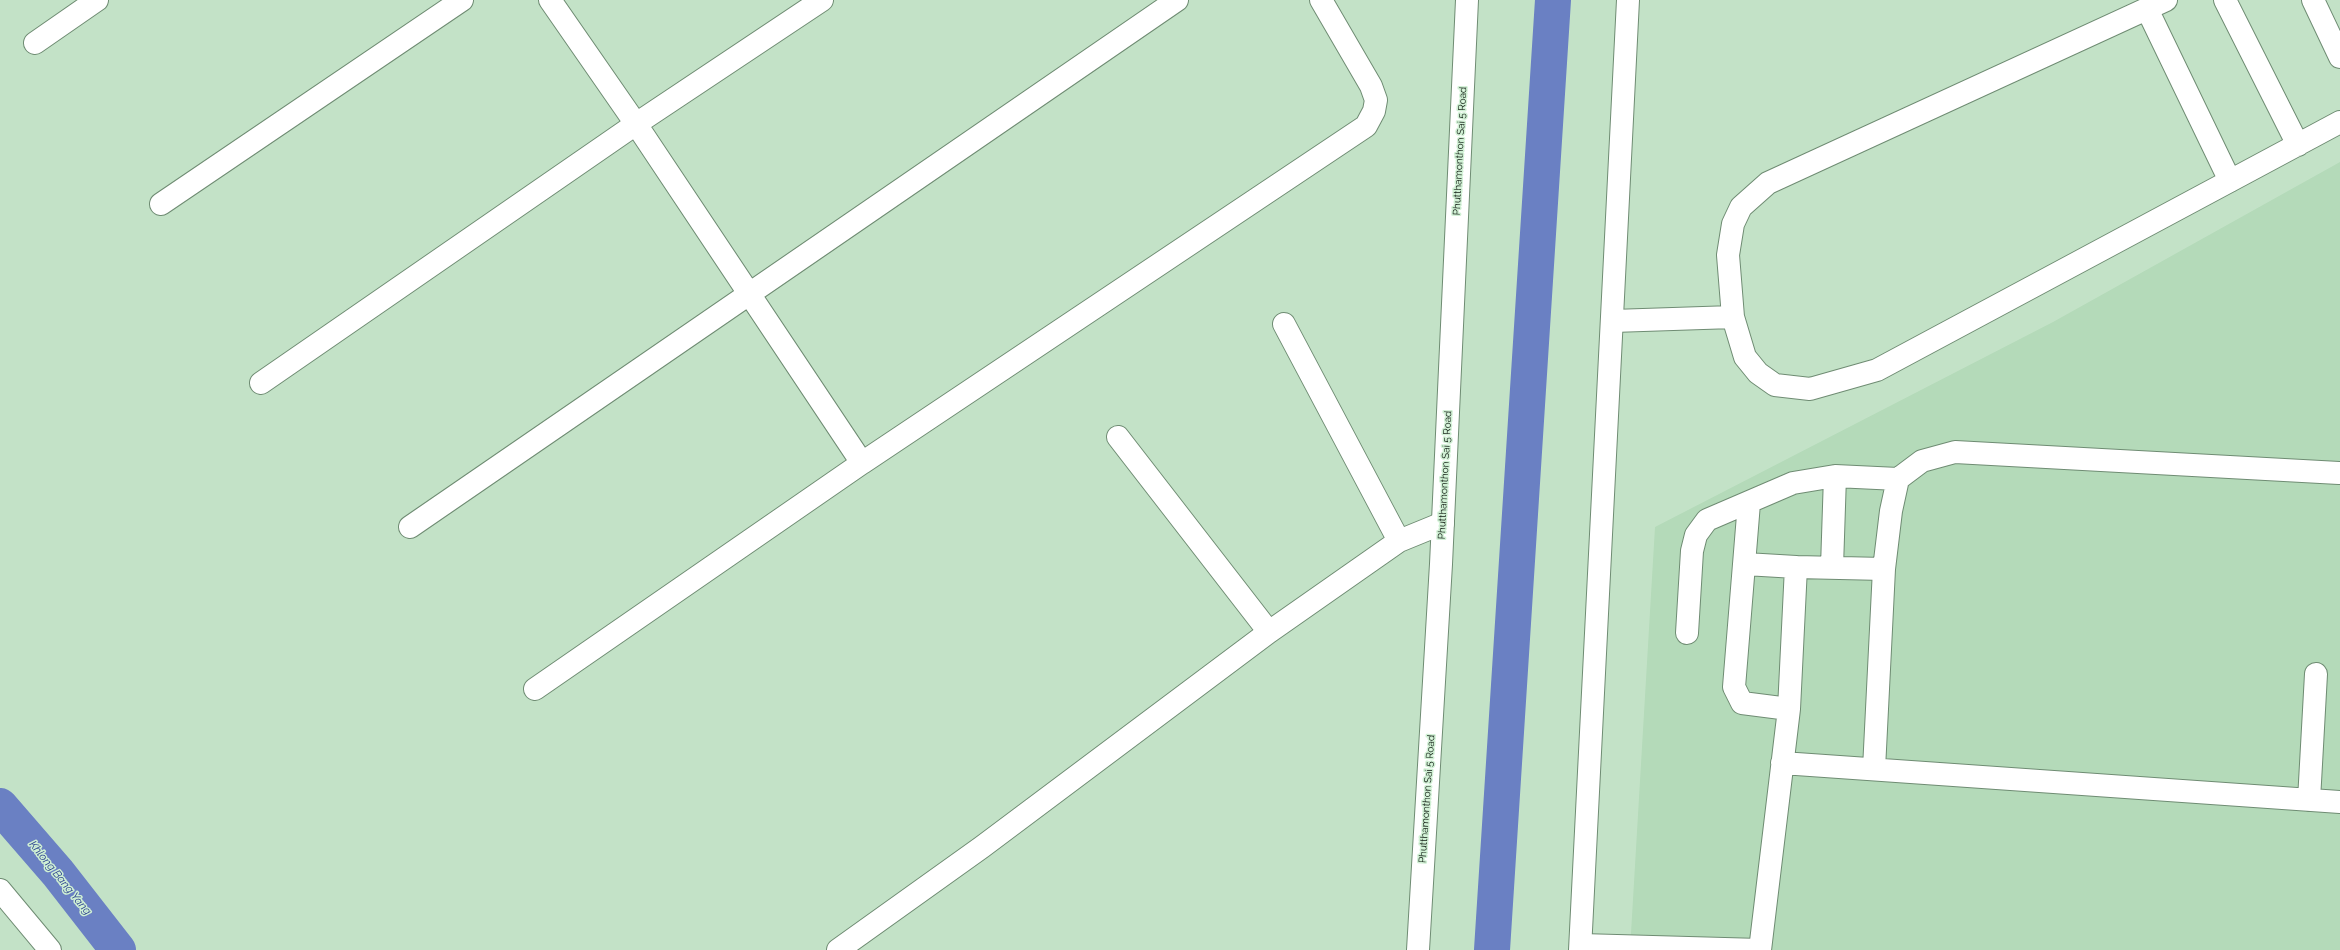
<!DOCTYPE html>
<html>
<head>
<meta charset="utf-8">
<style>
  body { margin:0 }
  canvas { display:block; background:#c3e2c7 }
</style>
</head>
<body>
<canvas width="2340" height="950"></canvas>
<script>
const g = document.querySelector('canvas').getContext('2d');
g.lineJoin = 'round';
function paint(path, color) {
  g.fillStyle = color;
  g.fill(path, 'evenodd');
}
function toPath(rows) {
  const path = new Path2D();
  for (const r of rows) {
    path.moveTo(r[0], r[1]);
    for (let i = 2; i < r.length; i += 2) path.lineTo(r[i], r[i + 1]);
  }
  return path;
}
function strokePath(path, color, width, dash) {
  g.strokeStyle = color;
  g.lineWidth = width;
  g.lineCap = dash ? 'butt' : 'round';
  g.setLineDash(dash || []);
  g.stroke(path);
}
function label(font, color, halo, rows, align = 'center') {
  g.font = font + ' Raleway,sans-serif';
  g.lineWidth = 3;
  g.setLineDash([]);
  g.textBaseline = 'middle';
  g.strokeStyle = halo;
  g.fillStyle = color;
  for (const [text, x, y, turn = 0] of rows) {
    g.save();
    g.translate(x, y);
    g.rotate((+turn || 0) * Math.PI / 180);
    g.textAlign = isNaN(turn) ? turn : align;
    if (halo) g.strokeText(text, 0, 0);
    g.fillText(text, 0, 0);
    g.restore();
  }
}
paint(toPath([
  [2340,162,2340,950,1630,950,1655,527,2053,322]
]), '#b4dab9');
strokePath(toPath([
  [0,806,58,873,118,950],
  [1492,950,1553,0]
]), '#6a80c3', 36);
const minor = toPath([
  [550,0,636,124,862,463,1366,126,1374,111,1376,100,1371,86,1321,0],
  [2225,0,2298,145],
  [2313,0,2340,57],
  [2147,9,2230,181],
  [35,43,97,0],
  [161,204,462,0],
  [1733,317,1728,255,1733,224,1741,207,1768,183,2166,0],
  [1613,321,1733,317,1745,357,1758,373,1775,385,1810,389,1877,370,2340,122],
  [1284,324,1399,541],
  [261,383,636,124,822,0],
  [1118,437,1269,632],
  [1749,503,1734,687,1742,703,1789,709],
  [410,527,1177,0],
  [1745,564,1796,567],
  [1832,567,1835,476],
  [1687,633,1692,551,1696,535,1707,520,1793,483,1835,476,1898,479],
  [535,689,862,463],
  [1782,763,2340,802],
  [1874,769,1884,569,1891,511,1898,479,1922,461,1955,452,2339,473],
  [2309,800,2316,674],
  [0,890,50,950],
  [1581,945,1760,950,1789,709,1796,567,1884,569],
  [838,950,982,847,1269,632,1399,541,1443,523]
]);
const major = toPath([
  [1418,950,1441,564,1467,0],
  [1580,950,1628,0]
]);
strokePath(minor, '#6f8c73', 24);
strokePath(major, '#6f8c73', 24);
strokePath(minor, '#fff', 22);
strokePath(major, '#fff', 22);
label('10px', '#0e1910', '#d0f0d4', [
  ["Phutthamonthon Sai 5 Road",1460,151,-87],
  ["Phutthamonthon Sai 5 Road",1445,475,-87],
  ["Phutthamonthon Sai 5 Road",1427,799,-86]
]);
label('italic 11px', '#2b4090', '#d0f0d4', [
  ["Khlong Bang Yang",60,878,51]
]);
</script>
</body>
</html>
